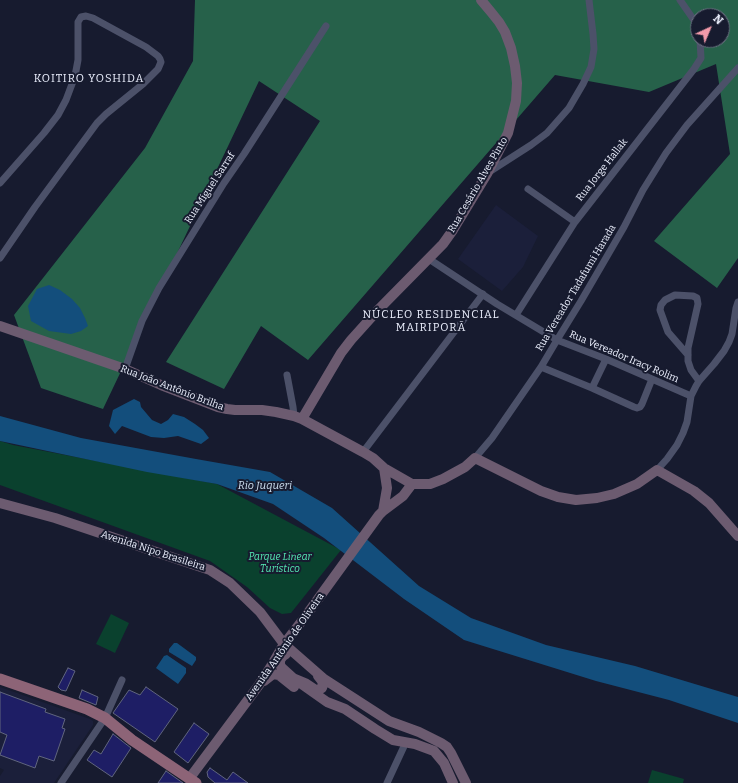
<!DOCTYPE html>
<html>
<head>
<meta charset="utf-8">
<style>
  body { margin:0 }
  #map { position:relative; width:738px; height:783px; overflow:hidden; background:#171b2f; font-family:Bitter,serif }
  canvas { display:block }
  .north { position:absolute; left:690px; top:8px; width:40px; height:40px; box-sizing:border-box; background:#171b2f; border:1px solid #6c7082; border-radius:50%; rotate:44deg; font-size:11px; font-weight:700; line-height:16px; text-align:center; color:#ecf0fe }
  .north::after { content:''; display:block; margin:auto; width:14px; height:18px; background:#f39aaa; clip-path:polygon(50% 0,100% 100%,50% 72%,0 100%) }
</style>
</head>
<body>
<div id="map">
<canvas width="738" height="783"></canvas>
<div class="north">N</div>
</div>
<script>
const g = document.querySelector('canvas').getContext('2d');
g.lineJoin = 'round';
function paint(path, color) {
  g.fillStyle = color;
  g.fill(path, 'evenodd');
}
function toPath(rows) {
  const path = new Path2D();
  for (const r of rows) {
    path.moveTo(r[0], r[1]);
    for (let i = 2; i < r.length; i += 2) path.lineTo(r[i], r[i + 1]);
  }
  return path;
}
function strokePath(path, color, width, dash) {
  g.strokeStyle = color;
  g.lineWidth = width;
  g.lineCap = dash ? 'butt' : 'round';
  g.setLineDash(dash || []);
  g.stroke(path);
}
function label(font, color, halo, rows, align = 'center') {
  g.font = font + ' Bitter,serif';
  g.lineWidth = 4;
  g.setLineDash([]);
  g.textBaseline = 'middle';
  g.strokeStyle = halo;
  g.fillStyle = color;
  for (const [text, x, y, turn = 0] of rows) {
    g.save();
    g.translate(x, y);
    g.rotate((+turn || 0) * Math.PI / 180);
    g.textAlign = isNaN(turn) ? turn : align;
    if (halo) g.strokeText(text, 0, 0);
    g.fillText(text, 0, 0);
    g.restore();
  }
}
paint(toPath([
  [496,205,538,236,523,267,502,291,458,259],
  [0,687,90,719,93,721,93,725,54,783,0,783,0,776,4,770,0,768]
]), '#1b1f3a');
paint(toPath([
  [0,441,13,445,217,484,341,550,291,613,282,614,270,608,247,587,210,561,0,485],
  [111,614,129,623,115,653,96,644],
  [652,770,684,779,683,783,648,783]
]), '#0a412e');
paint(toPath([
  [195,0,738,0,738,258,717,288,654,241,730,154,716,64,649,92,555,75,308,360,261,326,224,389,166,362,320,121,259,81,103,409,41,388,14,315,145,148,193,61],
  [698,16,722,16,722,40,698,40]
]), '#26614a');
paint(toPath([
  [49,285,60,290,72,299,80,308,85,318,88,326,81,331,71,334,49,331,31,321,28,306,37,289],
  [134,399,140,402,141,407,152,420,161,424,168,420,173,414,184,417,195,424,203,430,209,438,201,444,178,436,164,438,151,437,122,426,115,434,109,426,113,410],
  [0,416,81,438,196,459,270,472,332,508,419,586,471,618,546,645,635,666,738,697,738,723,669,700,596,681,464,640,404,599,324,538,273,504,217,484,147,472,0,441],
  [174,643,177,643,196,657,196,660,192,666,169,652,169,649],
  [167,655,186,668,186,673,178,684,156,668,164,656]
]), '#134e7c');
const building = toPath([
  [68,668,75,671,66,691,61,690,58,687,68,668],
  [146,687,178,709,155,742,113,713,129,690,140,695,146,687],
  [82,690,98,697,96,705,79,698,82,690],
  [0,692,46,709,45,712,65,719,62,728,65,729,54,761,39,756,35,768,0,755,7,735,0,732,0,692],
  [194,723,209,734,188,763,174,752,194,723],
  [113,734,131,748,112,777,87,760,94,750,101,754,113,734],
  [210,768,227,780,233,772,248,783,215,783,208,777,207,772,210,768],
  [166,771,183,783,158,783,166,771]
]);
paint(building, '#1e1e65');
strokePath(building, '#60657e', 1);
strokePath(toPath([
  [680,0,698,26],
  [489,172,531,145,547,133,569,108,583,84,591,67,594,49,593,34,589,0],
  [0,183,44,133,58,115,66,100,75,76,78,60,78,22,81,17,86,16,93,18,146,47,158,56,160,59,161,62,158,69,143,84,106,114,97,123,35,207,0,258],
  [528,189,575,222],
  [429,259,497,304,557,340,606,359,691,396],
  [516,315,575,222,694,69,701,58,700,40],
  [688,355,668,332,660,310,661,305,665,300,675,295,693,296,697,298,698,304,688,348,688,361,691,370,699,381],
  [541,367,592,388,634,407,637,408,640,407,642,404,652,379],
  [125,369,142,321,159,288,224,183,244,154,326,26],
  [287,375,293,407,294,416],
  [592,388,606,359],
  [363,452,483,294],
  [475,458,492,438,541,367,557,340,581,301,624,227,643,190,666,153,687,125,738,68],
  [657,470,667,459,677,445,683,433,687,422,691,396,696,386,699,381,714,364,724,351,729,342,732,334,736,308,738,302],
  [61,783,105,718,122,680],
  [387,783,406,742]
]), '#4c5169', 7);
strokePath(toPath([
  [0,326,125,369,161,385,218,407,227,409,235,410,262,410,276,412,294,416,302,419,363,452,373,458,384,468,412,484,430,484,443,479,465,467,475,458,541,491,558,497,576,500,597,498,614,494,637,484,657,470,694,491,709,503,738,536],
  [302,419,341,353,351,340,378,310,443,244,453,230,487,174,508,133,516,101,517,83,515,66,511,48,505,32,499,22,491,12,481,0],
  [0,503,55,518,186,562,210,570,230,583,260,612,284,644,324,679,389,721,419,732,441,743,447,747,451,753,466,783],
  [383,511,387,488,384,468],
  [286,654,283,656,280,660,280,665,282,668,293,678,327,702,345,709,375,729,393,740,415,744,434,751,444,763,453,783],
  [293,678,305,683,314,689,318,690,322,688,323,685,322,681,318,676],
  [264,681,273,674,279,675,294,687],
  [189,779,259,685,270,668,284,644,305,617,379,515,383,511,403,496,412,484]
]), '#6c5b70', 10);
strokePath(toPath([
  [0,679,87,709,105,718,132,740,196,783]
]), '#8d6477', 11);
label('10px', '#ecf0fe', '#171b2f', [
  ["Rua Jorge Hallak",602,170,-52],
  ["Rua Cesário Alves Pinto",478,185,-60],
  ["Rua Miguel Sarraf",210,188,-57],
  ["Rua Vereador Tadafumi Harada",576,288,-59],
  ["Rua Vereador Iracy Rolim",624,357,23],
  ["Rua João Antônio Brilha",172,388,21],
  ["Avenida Nipo Brasileira",153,551,18],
  ["Avenida Antônio de Oliveira",285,647,-55]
]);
label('italic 10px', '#56ecb5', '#171b2f', [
  ["Parque Linear",280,557],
  ["Turístico",280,569]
]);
g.letterSpacing = '1px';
label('11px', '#ecf0fe', '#171b2f', [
  ["KOITIRO YOSHIDA",89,79],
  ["NÚCLEO RESIDENCIAL",431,315],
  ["MAIRIPORÃ",431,328]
]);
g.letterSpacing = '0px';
label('italic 11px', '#cddeef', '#171b2f', [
  ["Rio Juqueri",265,486]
]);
</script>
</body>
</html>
